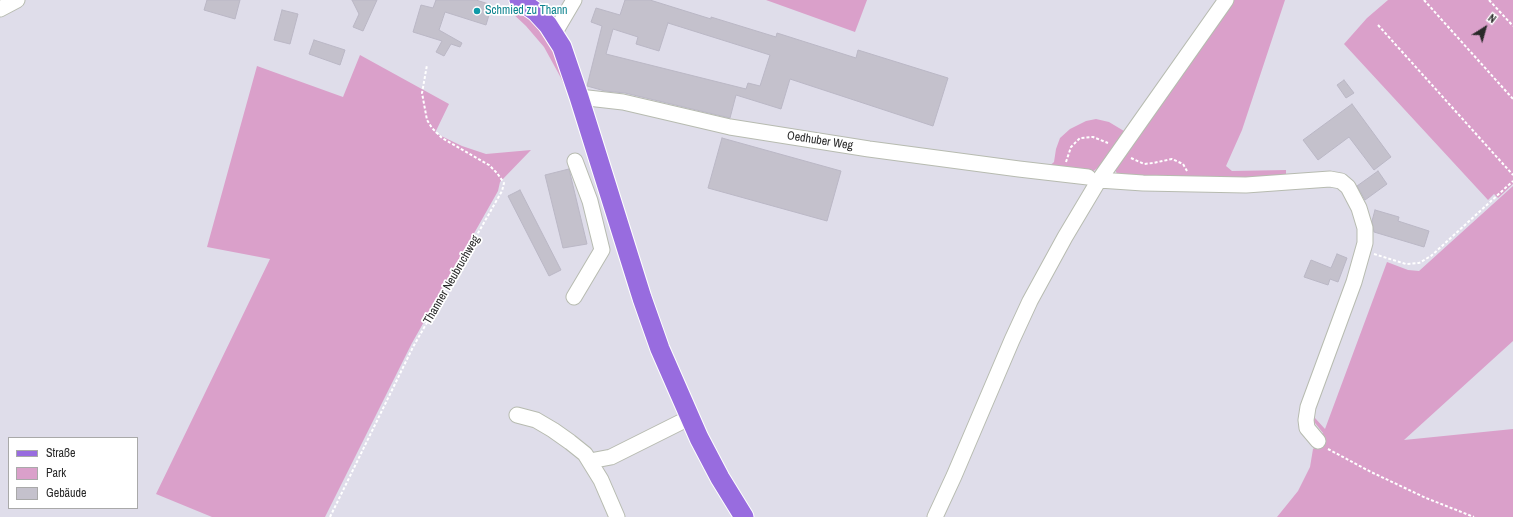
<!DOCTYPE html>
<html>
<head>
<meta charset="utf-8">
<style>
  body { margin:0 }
  #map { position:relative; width:1513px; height:517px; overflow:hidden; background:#dfddea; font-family:"Archivo Narrow",sans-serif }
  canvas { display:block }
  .legend { position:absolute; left:8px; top:437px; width:130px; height:72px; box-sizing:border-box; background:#fff; border:1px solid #a9a9a9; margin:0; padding:5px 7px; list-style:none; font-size:12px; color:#292929 }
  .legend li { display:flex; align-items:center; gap:8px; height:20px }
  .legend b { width:20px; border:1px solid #a9a9a9 }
  .north { position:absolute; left:1465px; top:8px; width:40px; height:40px; -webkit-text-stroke:3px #fff; paint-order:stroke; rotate:37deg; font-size:11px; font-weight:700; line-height:16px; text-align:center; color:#292929 }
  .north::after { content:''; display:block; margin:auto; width:14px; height:18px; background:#292929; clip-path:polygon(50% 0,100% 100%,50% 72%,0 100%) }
</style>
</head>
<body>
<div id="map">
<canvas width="1513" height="517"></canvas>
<ul class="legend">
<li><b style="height:5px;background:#986cdf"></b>Straße</li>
<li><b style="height:11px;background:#daa0ca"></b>Park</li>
<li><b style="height:11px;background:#c4c1cc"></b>Gebäude</li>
</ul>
<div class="north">N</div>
</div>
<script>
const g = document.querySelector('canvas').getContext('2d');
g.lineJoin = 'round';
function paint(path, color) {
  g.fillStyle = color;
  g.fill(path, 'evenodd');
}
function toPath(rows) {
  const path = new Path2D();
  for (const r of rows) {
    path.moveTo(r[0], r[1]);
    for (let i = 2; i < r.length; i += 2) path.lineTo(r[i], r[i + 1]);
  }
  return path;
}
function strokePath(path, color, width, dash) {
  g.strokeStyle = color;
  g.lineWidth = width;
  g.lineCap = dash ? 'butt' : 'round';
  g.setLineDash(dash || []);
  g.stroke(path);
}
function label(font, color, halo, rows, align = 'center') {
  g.font = font + ' "Archivo Narrow",sans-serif';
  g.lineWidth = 3.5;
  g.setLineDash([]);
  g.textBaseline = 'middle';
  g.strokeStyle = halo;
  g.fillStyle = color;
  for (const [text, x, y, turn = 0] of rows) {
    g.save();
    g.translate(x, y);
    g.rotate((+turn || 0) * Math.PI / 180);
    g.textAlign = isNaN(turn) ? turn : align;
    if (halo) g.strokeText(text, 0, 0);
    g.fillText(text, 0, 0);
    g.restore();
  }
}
paint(toPath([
  [766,0,867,0,855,32],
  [1232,0,1285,0,1242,130,1226,166,1232,171,1286,170,1286,179,1120,177,1116,172,1116,166],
  [1388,0,1513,0,1513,184,1498,198,1494,194,1488,200,1344,44,1367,18],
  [510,11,515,11,530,19,538,26,553,46,578,117,561,78,544,47,526,26],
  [360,55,449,104,435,133,462,146,486,154,531,150,500,182,498,191,412,343,325,517,212,517,156,494,270,259,207,247,257,66,343,97],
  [1096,119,1109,122,1124,131,1100,166,1091,173,1045,170,1054,162,1056,149,1060,138,1070,129,1086,121],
  [1513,186,1513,341,1404,440,1513,429,1513,517,1277,517,1298,491,1310,467,1313,449,1323,441,1318,437,1323,433,1315,423,1311,426,1312,405,1315,418,1325,429,1387,262,1408,270,1419,271]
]), '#daa0ca');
const building = toPath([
  [207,0,240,0,235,19,204,10,207,0],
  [352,0,377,0,363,31,353,27,359,14,352,0],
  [436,0,476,0,492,5,486,25,445,12,439,30,462,43,460,47,451,44,444,56,436,52,442,41,413,32,421,5,433,8,436,0],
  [625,0,650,0,711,19,711,17,776,37,777,33,856,58,858,50,948,78,933,126,790,79,781,109,736,95,730,118,625,93,605,91,587,86,602,26,591,22,596,8,620,15,625,0],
  [668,23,770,55,760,86,748,83,746,89,606,54,613,29,638,37,636,44,659,51,668,23],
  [282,10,298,14,290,44,274,40,282,10],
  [314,40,345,50,340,65,309,54,314,40],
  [1344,80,1354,93,1346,98,1337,85,1344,80],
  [1352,104,1391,157,1374,170,1349,137,1318,160,1303,140,1352,104],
  [722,138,841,171,827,221,708,188,722,138],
  [569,169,587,244,563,248,545,175,569,169],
  [1378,171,1387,184,1365,200,1357,186,1378,171],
  [520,190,561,270,549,276,508,196,520,190],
  [1375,210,1399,217,1398,221,1429,231,1424,247,1374,232,1372,221,1375,210],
  [1337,254,1347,258,1338,282,1330,279,1328,285,1304,277,1311,260,1331,268,1337,254]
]);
paint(building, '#c4c1cc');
strokePath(building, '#bab7c5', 1);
const minor = toPath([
  [0,9,17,0],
  [554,34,574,0],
  [579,97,623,102,730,127,869,149,1019,169,1088,177],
  [1099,180,1143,183,1246,185,1330,179,1341,181,1348,187,1359,208,1365,228,1365,243,1354,282,1308,407,1306,420,1307,428,1318,441],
  [574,297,602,250,590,201,575,161],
  [517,415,536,420,553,430,570,442,585,454,601,480,617,517],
  [590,461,611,457,689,418],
  [935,517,954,476,1012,340,1030,301,1065,237,1099,180,1226,0]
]);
const major = toPath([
  [519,0,536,12,548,25,562,47,579,97,642,298,660,349,699,438,720,478,744,517]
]);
strokePath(minor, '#b7bbb0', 17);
strokePath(major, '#fff', 21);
strokePath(toPath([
  [1424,0,1513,99],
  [1489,0,1513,26],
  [1378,25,1513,175],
  [1131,158,1144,164,1153,163,1172,159,1183,164,1187,171],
  [1066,162,1071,147,1080,138,1093,137,1108,143],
  [1374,254,1406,264,1419,263,1431,256,1513,181],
  [1328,449,1371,472,1426,498,1474,517],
  [330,517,413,347,502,191,504,183,497,173,489,165,442,138,432,128,427,120,422,93,427,65]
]), '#fff', 2, [3, 2]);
strokePath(minor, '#fff', 15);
strokePath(major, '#986cdf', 19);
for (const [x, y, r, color] of [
  [477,11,4,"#0f9aa8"]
]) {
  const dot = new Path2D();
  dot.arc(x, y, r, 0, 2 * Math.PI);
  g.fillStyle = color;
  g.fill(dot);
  strokePath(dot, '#fff', 1.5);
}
label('12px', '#0d838f', '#fff', [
  ["Schmied zu Thann",485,11]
], 'left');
label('12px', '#292929', '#fff', [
  ["Oedhuber Weg",820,141,9],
  ["Thanner Neubruchweg",452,280,-60]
]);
</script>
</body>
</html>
